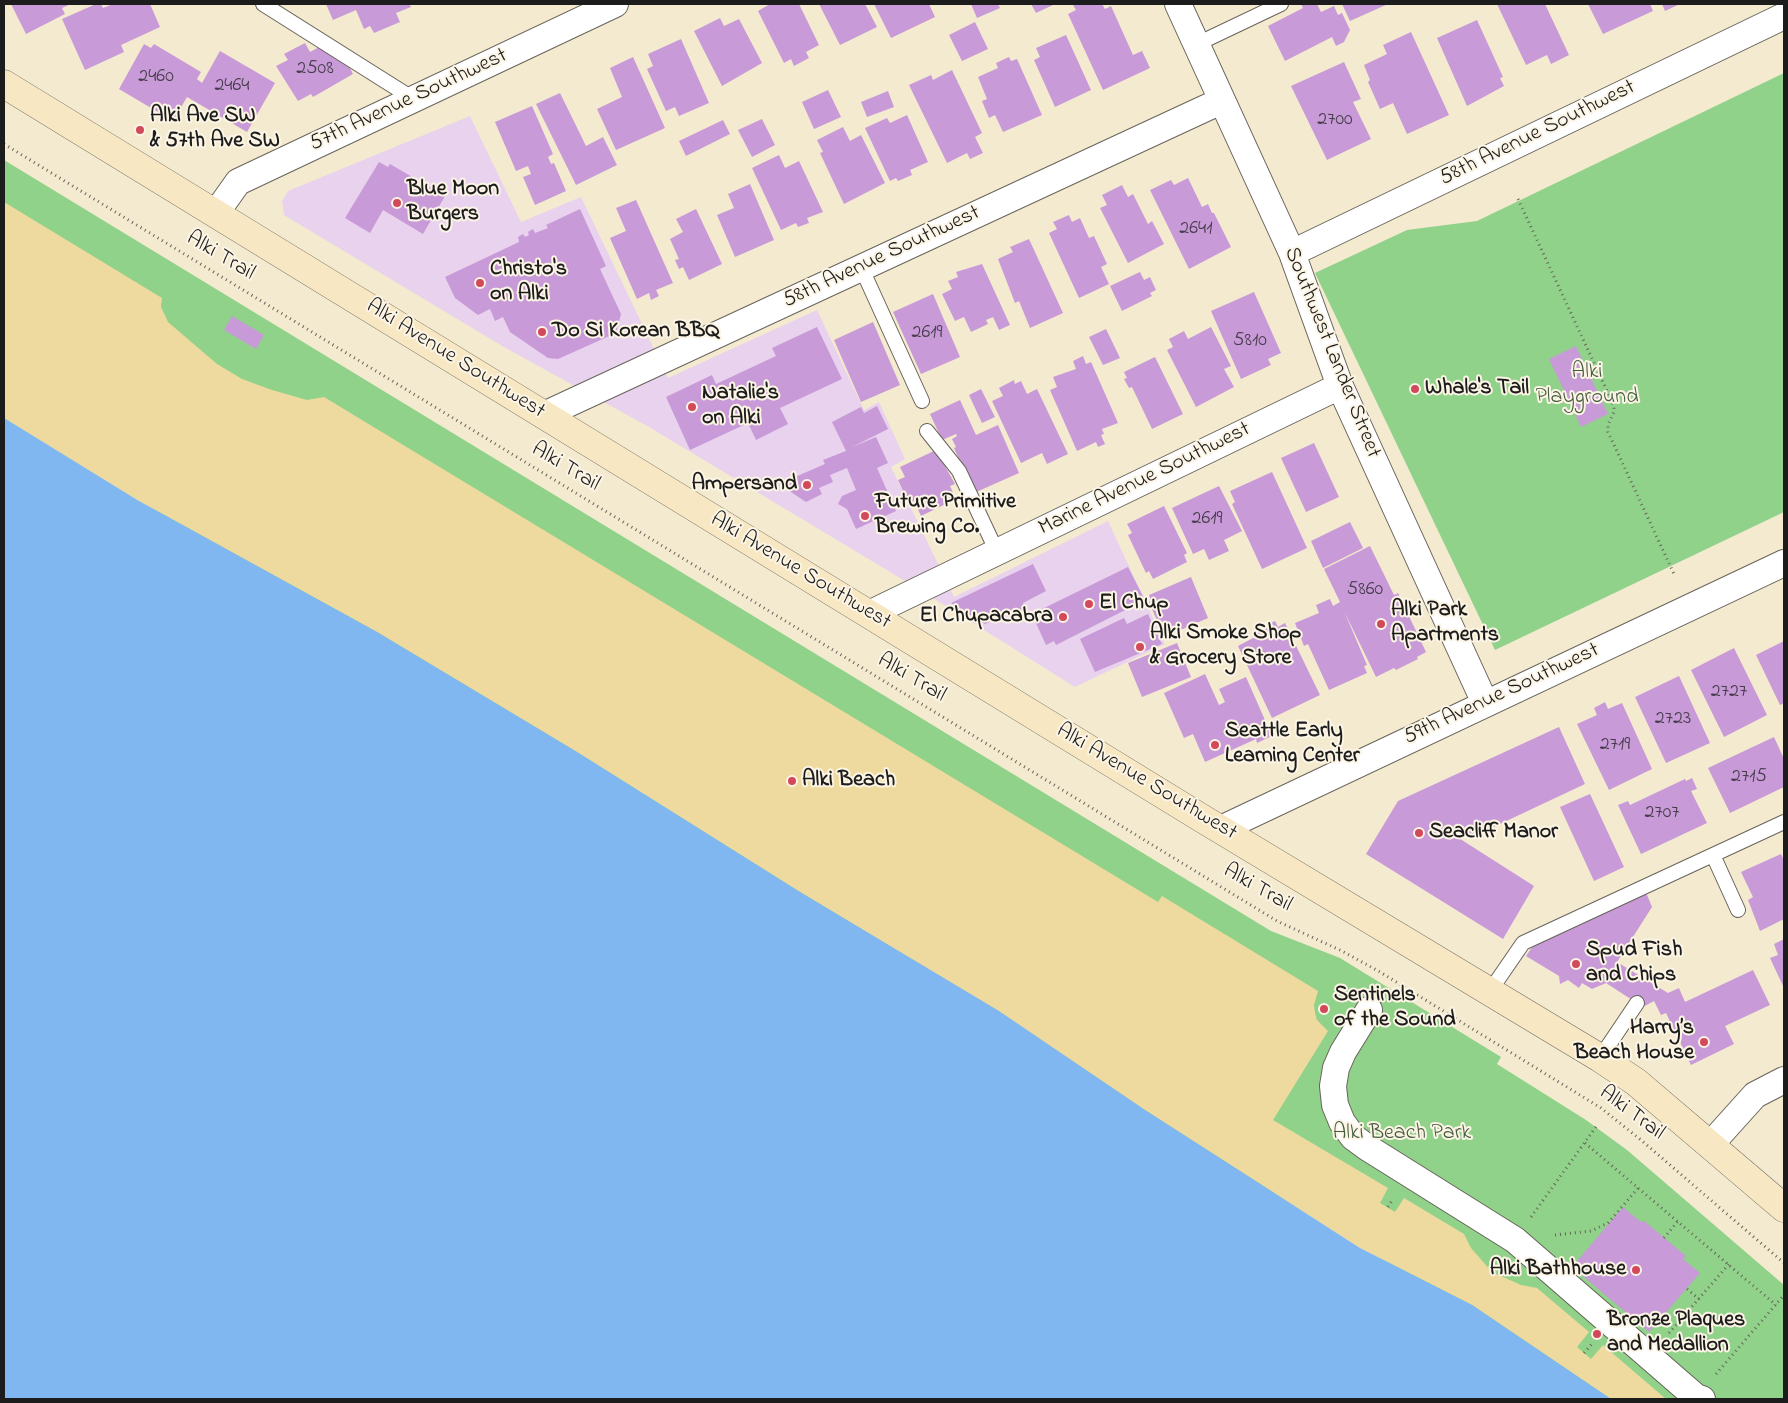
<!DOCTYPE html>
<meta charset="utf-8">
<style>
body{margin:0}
#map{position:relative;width:1788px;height:1403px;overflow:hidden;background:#f4ead0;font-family:"Indie Flower",sans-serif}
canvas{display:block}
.frame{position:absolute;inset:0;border:5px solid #1c1c1c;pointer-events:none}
</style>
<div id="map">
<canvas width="1788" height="1403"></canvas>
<div class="frame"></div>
</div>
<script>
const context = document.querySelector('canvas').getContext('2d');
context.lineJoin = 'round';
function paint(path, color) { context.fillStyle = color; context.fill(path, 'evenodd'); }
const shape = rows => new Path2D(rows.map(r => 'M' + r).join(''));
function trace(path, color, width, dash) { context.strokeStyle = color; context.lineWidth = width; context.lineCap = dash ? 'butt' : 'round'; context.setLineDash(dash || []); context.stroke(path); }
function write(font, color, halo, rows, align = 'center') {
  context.font = font + ' "Indie Flower",sans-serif'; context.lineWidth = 4; context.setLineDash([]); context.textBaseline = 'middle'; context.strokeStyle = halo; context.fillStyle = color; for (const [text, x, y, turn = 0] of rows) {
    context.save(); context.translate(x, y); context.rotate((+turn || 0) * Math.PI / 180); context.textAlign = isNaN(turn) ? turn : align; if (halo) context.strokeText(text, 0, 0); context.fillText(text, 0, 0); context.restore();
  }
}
const built = shape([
 [470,116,521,222,581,197,668,378,817,310,864,410,879,402,905,459,891,467,954,597,1108,521,1165,644,1075,687,925,593,649,427,504,347,284,215,282,201,288,191]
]);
const green = shape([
 [1784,73,1784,512,1495,650,1315,273,1407,230,1477,221],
 [4,160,1271,931,1340,958,1501,1057,1497,1064,1586,1120,1627,1150,1784,1285,1784,1399,1611,1399,4,418]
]);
const sand = shape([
 [4,202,162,298,161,307,168,322,217,364,242,379,272,390,307,400,324,397,1158,902,1162,896,1318,991,1314,1005,1315,1013,1317,1020,1328,1031,1273,1120,1388,1188,1380,1203,1395,1212,1404,1198,1464,1234,1471,1248,1492,1272,1521,1285,1537,1288,1589,1332,1577,1347,1591,1359,1603,1345,1666,1399,1611,1399,1472,1305,1360,1248,1145,1110,998,1011,800,892,577,752,377,632,139,501,4,418]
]);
const water = shape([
 [4,418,139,501,377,632,577,752,800,892,999,1011,1145,1110,1360,1248,1472,1305,1611,1399,4,1399]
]);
const building = shape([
 [11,4,71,4,62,8,65,14,26,34],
 [96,4,101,4,103,8,113,4,150,4,160,27,121,45,124,52,85,70,62,19],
 [326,4,409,4,411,7,396,13,400,22,374,33,370,26,364,29,356,10,333,20],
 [770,4,799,4,819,45,806,52,809,58,794,66,791,59,784,63,758,11],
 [819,4,865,4,877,27,840,45],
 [874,4,929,4,935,17,891,38],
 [971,4,998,4,1000,8,977,18],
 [1031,4,1055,4,1036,13],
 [1075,4,1102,4,1105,9,1111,6,1133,55,1142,51,1150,68,1103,90,1068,14,1076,10,1073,5],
 [1301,4,1317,4,1321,12,1334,6,1338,15,1342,13,1350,30,1344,42,1336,46,1332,37,1285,61,1268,26,1303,8],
 [1342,4,1388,4,1350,21],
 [1497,4,1545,4,1569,55,1551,64,1547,55,1526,65],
 [1588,4,1650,4,1653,11,1603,34],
 [1662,4,1680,4,1665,11],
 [720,18,724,26,739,19,762,63,722,86,694,31],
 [1477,20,1503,77,1500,78,1504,86,1467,106,1437,38],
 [975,22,988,49,962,61,949,35],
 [1411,32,1449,115,1407,134,1393,103,1380,109,1368,82,1370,80,1364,65,1387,54,1383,45],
 [1066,35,1091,90,1055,107,1034,60,1040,57,1036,48],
 [681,39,709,103,679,116,675,107,666,111,647,69,653,66,648,54],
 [305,43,310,52,321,46,348,64,353,74,313,97,311,94,298,101,276,66,288,60,284,54],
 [144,44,151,48,154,44,201,72,197,79,202,83,220,51,275,83,247,132,187,97,173,121,119,89],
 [633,57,665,128,616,150,597,109,622,97,610,68],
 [1009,57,1011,61,1017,59,1042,115,1003,132,995,115,989,118,982,101,987,99,978,77,998,68,996,63],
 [1344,62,1361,99,1353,102,1371,139,1327,160,1291,86],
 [952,70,982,133,975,137,983,153,970,159,967,153,947,163,909,85,931,75,933,80],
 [828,90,841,117,814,129,802,102],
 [888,91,894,107,867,117,861,102],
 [560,93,586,146,603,137,617,165,576,185,536,104],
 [532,106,553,154,548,157,551,164,554,163,566,191,535,205,523,177,531,174,528,166,516,171,495,122],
 [907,115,928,162,910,170,912,175,898,181,896,178,890,181,865,128,887,118,890,123],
 [762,119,775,145,752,157,738,130],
 [723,120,730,134,686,156,679,141],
 [843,127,850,141,861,135,885,183,844,204,820,153,823,152,817,140],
 [779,155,785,168,799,161,823,212,807,218,809,223,798,227,796,223,781,230,752,168],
 [379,162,388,167,390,164,445,196,423,234,383,210,370,233,345,218],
 [1188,178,1202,207,1208,204,1212,213,1214,213,1231,247,1189,269,1150,190,1171,180,1174,185],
 [750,184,774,240,735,257,717,215,734,208,728,194],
 [1122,185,1128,197,1133,194,1148,224,1152,221,1164,244,1128,263,1100,208,1107,205,1102,195],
 [636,200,673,283,656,290,659,296,651,300,649,293,637,299,610,238,626,231,616,208],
 [580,209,606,266,600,269,621,314,616,333,558,359,548,358,510,332,503,317,495,321,490,309,478,315,455,298,445,277,519,242,518,237,523,234,525,237,529,235,528,232,533,229,535,233,548,228,546,225],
 [696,209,722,264,689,280,683,267,679,269,675,260,679,259,670,239,683,232,676,219],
 [1069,215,1072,222,1080,218,1089,238,1094,236,1107,264,1101,267,1109,284,1079,298,1049,233,1057,229,1053,222],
 [1029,239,1063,313,1030,328,1019,301,1015,303,998,259,1013,252,1010,247],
 [982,264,1010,325,999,330,993,317,986,320,988,324,971,332,964,317,955,321,942,294,952,289,948,281,958,277,956,272],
 [1140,272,1144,280,1150,277,1156,290,1150,293,1152,296,1122,311,1110,286],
 [1254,292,1281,353,1268,359,1271,365,1241,379,1211,311],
 [933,294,960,357,921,374,893,312],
 [232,316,264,335,256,349,224,330],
 [873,322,900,385,861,402,834,340],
 [817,327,842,379,780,408,788,424,756,440,748,423,690,450,666,397,712,375,716,384,776,356,772,348],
 [1211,327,1231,366,1224,369,1234,387,1196,407,1167,350,1173,347,1169,339,1184,331,1188,339],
 [1106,329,1120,358,1103,365,1089,337],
 [1576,346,1608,414,1581,427,1549,359],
 [1083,356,1086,364,1091,362,1118,423,1102,429,1104,434,1101,435,1105,444,1098,447,1096,442,1077,451,1050,390,1057,387,1053,377,1076,369,1073,361],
 [1155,357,1183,414,1152,429,1132,387,1129,388,1124,379,1127,378,1124,372],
 [1014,380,1015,384,1021,381,1027,394,1037,389,1068,454,1047,464,1042,453,1021,463,992,401,1003,396,999,388],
 [981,389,995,417,982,423,969,395],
 [960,400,976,435,998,425,1019,473,974,493,954,448,956,447,952,439,957,436,956,434,942,440,930,414],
 [877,406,888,429,852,447,876,437,888,463,877,468,896,511,856,529,847,509,838,504,842,496,856,490,847,468,830,475,833,482,819,488,822,494,806,502,779,484,825,464,823,460,846,451,832,422,861,407,864,413],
 [1314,443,1339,497,1306,512,1281,458],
 [936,450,955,484,950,486,956,499,921,516,914,501,909,504,898,480,905,477,900,467],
 [1272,472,1307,548,1262,569,1232,504,1235,502,1230,491],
 [1219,486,1242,531,1224,540,1229,551,1209,560,1204,549,1193,554,1172,508],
 [1164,506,1187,553,1184,555,1187,562,1153,579,1149,571,1146,573,1128,535,1132,533,1127,524],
 [1350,522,1363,548,1323,568,1311,541],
 [1370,546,1394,595,1398,593,1426,652,1417,657,1418,659,1396,670,1394,668,1376,677,1344,611,1367,665,1364,666,1367,673,1329,690,1308,644,1304,646,1295,623,1319,613,1316,605,1330,599,1333,606,1340,602,1324,569],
 [1033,564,1046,591,1023,603,1027,612,1012,619,1009,612,985,624,951,603],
 [1128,567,1145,600,1056,645,1054,641,1046,645,1035,621,1043,617,1040,610],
 [1191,577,1208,618,1164,637,1149,602,1151,601,1149,595],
 [1148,614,1162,644,1095,672,1080,639,1124,618,1127,624],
 [1275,621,1278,627,1285,623,1320,695,1272,718,1238,646,1257,636,1255,631],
 [1784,641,1784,703,1780,705,1756,655],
 [1177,643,1191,677,1142,697,1128,663],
 [1734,648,1767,715,1724,737,1691,670],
 [1205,674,1219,705,1225,702,1219,689,1246,677,1272,736,1257,743,1256,739,1205,762,1193,734,1184,738,1164,693],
 [1679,676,1710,743,1666,763,1635,697],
 [1605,702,1608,709,1622,703,1652,769,1609,790,1577,724,1597,715,1594,708],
 [1559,727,1585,784,1468,839,1464,830,1454,835,1534,886,1503,939,1366,854,1398,801],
 [1774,737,1784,759,1784,787,1730,813,1708,768],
 [1692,778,1697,789,1691,791,1707,823,1641,854,1618,805,1628,801,1630,805,1685,779,1686,781],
 [1590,794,1624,867,1594,881,1560,807],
 [1781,854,1784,860,1784,919,1760,931,1748,900,1753,897,1741,872],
 [1645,890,1652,907,1617,962,1668,993,1679,988,1685,1002,1753,970,1770,1005,1725,1026,1734,1044,1691,1065,1666,1013,1661,1015,1654,1001,1643,1007,1606,983,1592,989,1582,983,1579,988,1568,980,1560,984,1559,976,1526,956,1535,943],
 [1784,939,1784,988,1770,958,1778,955,1774,944],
 [1623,1207,1642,1223,1643,1220,1686,1256,1683,1259,1700,1273,1649,1332,1572,1267]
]);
const path = shape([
 [4,144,1277,921,1342,951,1380,972,1601,1108,1641,1140,1784,1263],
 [1518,199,1614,406,1614,412,1608,425,1608,432,1674,574],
 [1585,1143,1776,1305],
 [1388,1207,1393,1199],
 [1531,1217,1598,1124],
 [1555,1235,1591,1231,1608,1223,1639,1187],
 [1664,1238,1678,1221],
 [1687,1289,1699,1299],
 [1669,1333,1729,1264],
 [1584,1353,1592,1344],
 [1716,1374,1784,1295]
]);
const lane = shape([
 [263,4,412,98],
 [1197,44,1281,4],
 [861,267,922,401],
 [927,431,959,471,997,552],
 [1713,855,1738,910],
 [1490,991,1523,943,1784,822],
 [1600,1058,1637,1003]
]);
const street = shape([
 [1178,4,1292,253,1340,386,1485,703],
 [216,213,238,182,615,4],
 [1292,253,1784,16],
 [544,415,1221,101],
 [869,614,1340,386],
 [1221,829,1784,563],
 [1369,1010,1343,1052,1336,1068,1333,1086,1335,1105,1342,1122,1353,1137,1368,1148,1515,1240,1696,1397,1702,1399],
 [1710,1145,1755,1095,1784,1080]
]);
const secondary = shape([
 [4,84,1203,819,1600,1058,1636,1082,1784,1208]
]);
const markers = [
 [140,130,5,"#d1495b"],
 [397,203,5,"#d1495b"],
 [480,283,5,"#d1495b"],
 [542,332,5,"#d1495b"],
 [1415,389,5,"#d1495b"],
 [692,407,5,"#d1495b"],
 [807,485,5,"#d1495b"],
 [865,516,5,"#d1495b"],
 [1089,604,5,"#d1495b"],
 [1063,617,5,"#d1495b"],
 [1381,624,5,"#d1495b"],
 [1140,647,5,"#d1495b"],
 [1215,745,5,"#d1495b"],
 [792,781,5,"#d1495b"],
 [1419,833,5,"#d1495b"],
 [1576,964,5,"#d1495b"],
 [1324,1009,5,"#d1495b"],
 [1704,1042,5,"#d1495b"],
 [1636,1270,5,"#d1495b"],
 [1597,1334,5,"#d1495b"]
];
const numberNames = [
 ["2508",315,70],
 ["2460",156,78],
 ["2464",232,87],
 ["2700",1335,121],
 ["2641",1196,230],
 ["2619",927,334],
 ["5810",1250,342],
 ["2619",1207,520],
 ["5860",1365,591],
 ["2727",1729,693],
 ["2723",1673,720],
 ["2719",1615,746],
 ["2715",1749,778],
 ["2707",1662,814]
];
const streetNames = [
 ["57th Avenue Southwest",409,101,-25],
 ["58th Avenue Southwest",1538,134,-26],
 ["Alki Trail",220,257,31],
 ["58th Avenue Southwest",882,258,-25],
 ["Southwest Lander Street",1331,353,68],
 ["Alki Avenue Southwest",455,360,32],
 ["Alki Trail",565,468,31],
 ["Marine Avenue Southwest",1145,480,-26],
 ["Alki Avenue Southwest",800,572,31],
 ["Alki Trail",911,679,31],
 ["59th Avenue Southwest",1502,695,-25],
 ["Alki Avenue Southwest",1146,783,31],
 ["Alki Trail",1257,889,30],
 ["Alki Trail",1631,1114,37]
];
const poiNames = [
 ["Alki Ave SW",150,117],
 ["& 57th Ave SW",150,142],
 ["Blue Moon",407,190],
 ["Burgers",407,215],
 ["Christo's",490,270],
 ["on Alki",490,295],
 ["Do Si Korean BBQ",552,332],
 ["Whale's Tail",1425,389],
 ["Natalie's",702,394],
 ["on Alki",702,419],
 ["Ampersand",797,485,"right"],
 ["Future Primitive",875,503],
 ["Brewing Co.",875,528],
 ["El Chup",1099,604],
 ["Alki Park",1391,611],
 ["Apartments",1391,636],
 ["El Chupacabra",1053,617,"right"],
 ["Alki Smoke Shop",1150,634],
 ["& Grocery Store",1150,659],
 ["Seattle Early",1225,732],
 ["Learning Center",1225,757],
 ["Alki Beach",802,781],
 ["Seacliff Manor",1429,833],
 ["Spud Fish",1586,951],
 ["and Chips",1586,976],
 ["Sentinels",1334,996],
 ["of the Sound",1334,1021],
 ["Harry’s",1694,1029,"right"],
 ["Beach House",1694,1054,"right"],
 ["Alki Bathhouse",1626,1270,"right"],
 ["Bronze Plaques",1607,1321],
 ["and Medallion",1607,1346]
];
const parkNames = [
 ["Alki",1587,373],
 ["Playground",1587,398],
 ["Alki Beach Park",1402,1134]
];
paint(built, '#e8d2ee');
paint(green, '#90d28a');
paint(sand, '#eeda9e');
paint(water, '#80b7f0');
paint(building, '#c89ad8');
trace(lane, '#68645b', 16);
trace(street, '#68645b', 28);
trace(secondary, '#68645b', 29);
trace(path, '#68645b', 3, [1, 4]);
trace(lane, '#fff', 14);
trace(street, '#fff', 26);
trace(secondary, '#f8e7c3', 28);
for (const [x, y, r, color] of markers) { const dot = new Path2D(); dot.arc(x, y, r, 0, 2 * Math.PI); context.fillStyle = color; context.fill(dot); trace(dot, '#fcf5e5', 2); }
write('20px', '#473c4b', null, numberNames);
write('22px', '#1c1c1c', '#fcf5e5', streetNames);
write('bold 22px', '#1c1c1c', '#fcf5e5', poiNames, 'left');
write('22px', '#455c42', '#fcf5e5', parkNames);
</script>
